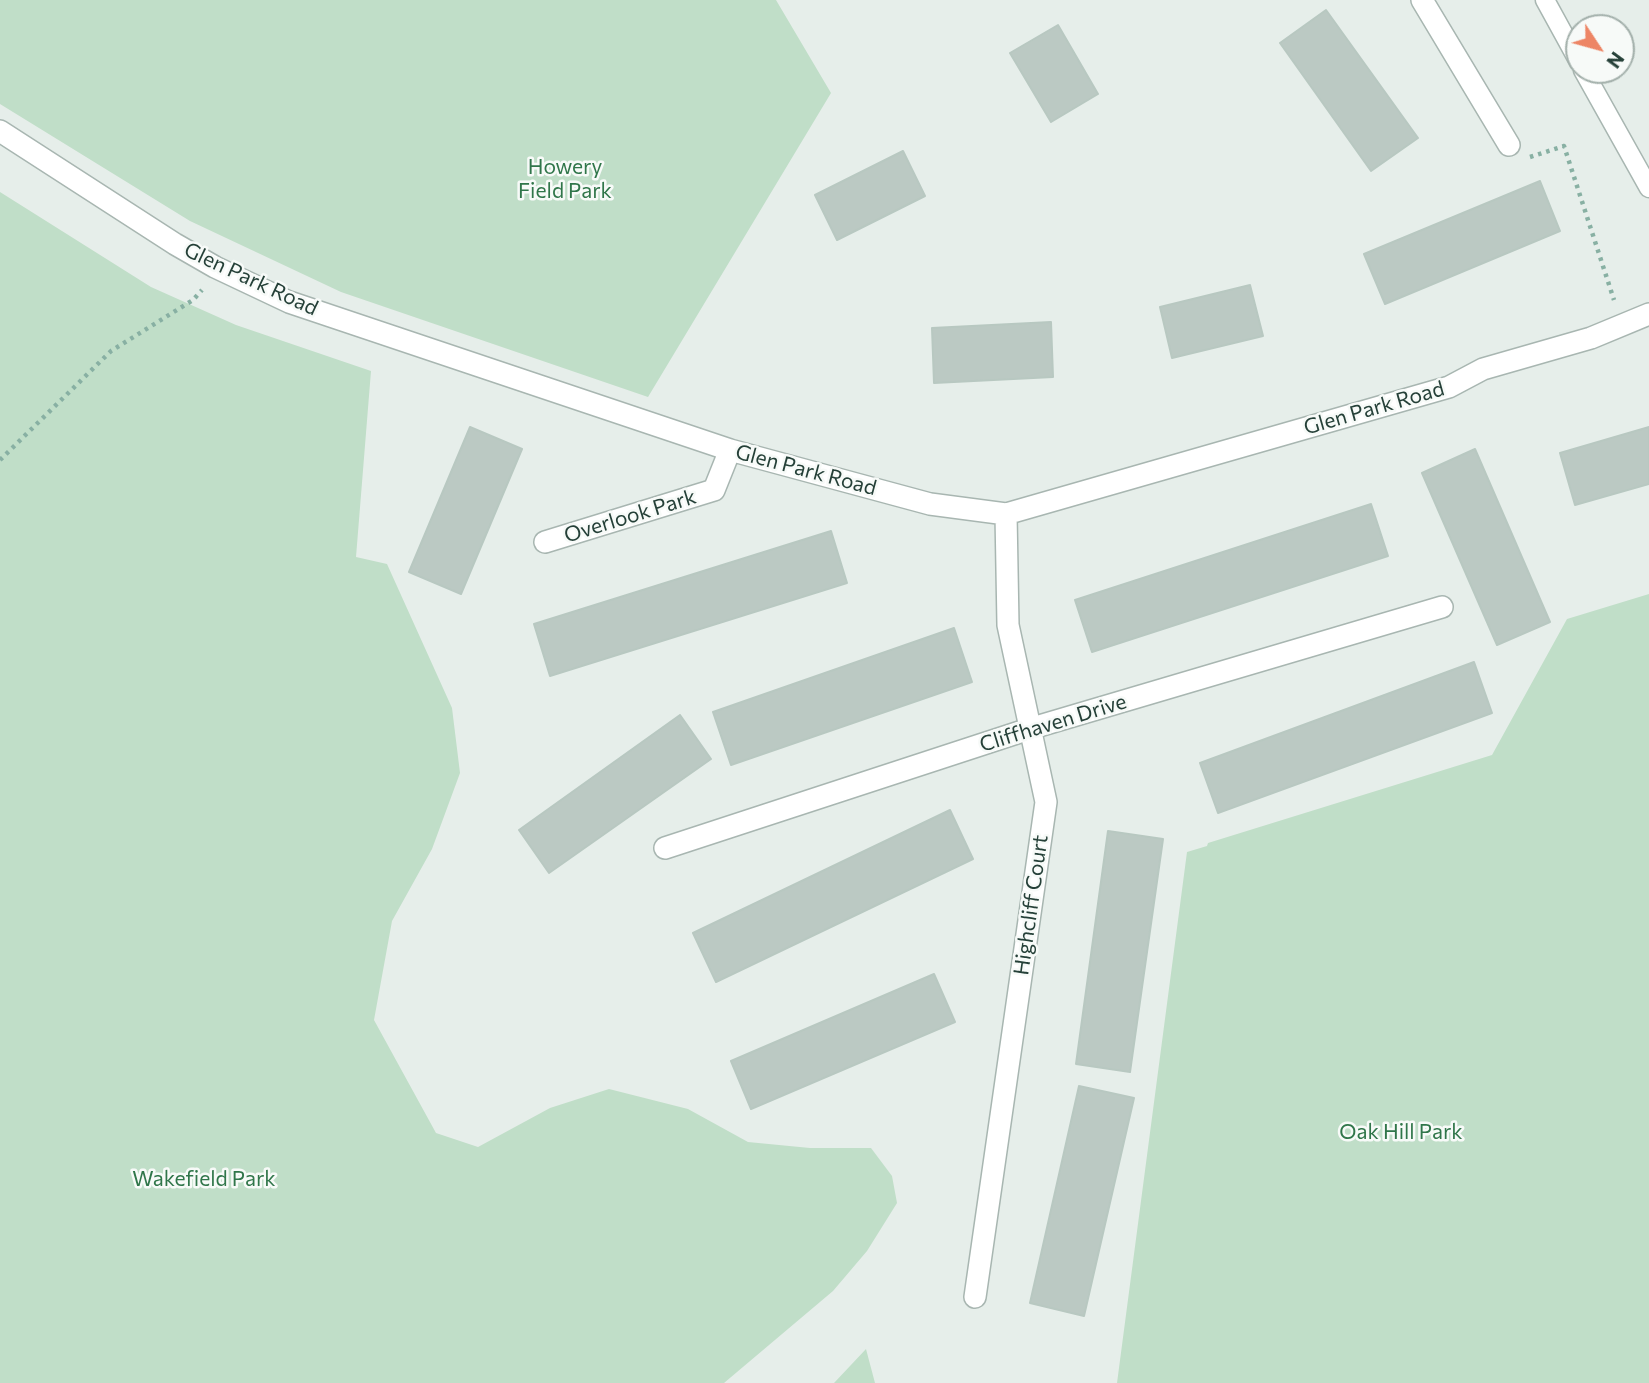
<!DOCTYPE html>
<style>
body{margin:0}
#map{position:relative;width:1649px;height:1383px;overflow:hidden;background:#e6eeea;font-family:Commissioner,sans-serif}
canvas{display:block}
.north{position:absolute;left:1565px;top:14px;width:70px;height:70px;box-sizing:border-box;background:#f7faf8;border:2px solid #a3b0ab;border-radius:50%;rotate:126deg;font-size:19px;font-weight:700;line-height:28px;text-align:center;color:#254038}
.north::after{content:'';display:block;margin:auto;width:24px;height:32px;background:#ed8565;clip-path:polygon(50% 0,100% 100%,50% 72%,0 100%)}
</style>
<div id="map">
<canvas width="1649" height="1383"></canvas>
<div class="north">N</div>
</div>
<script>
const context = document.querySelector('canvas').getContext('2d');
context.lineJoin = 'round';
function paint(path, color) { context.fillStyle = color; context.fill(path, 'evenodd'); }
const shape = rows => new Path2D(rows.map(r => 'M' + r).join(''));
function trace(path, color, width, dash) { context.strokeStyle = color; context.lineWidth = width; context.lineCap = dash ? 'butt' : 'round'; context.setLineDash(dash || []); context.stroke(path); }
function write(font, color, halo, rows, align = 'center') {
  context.font = font + ' Commissioner,sans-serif'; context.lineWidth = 5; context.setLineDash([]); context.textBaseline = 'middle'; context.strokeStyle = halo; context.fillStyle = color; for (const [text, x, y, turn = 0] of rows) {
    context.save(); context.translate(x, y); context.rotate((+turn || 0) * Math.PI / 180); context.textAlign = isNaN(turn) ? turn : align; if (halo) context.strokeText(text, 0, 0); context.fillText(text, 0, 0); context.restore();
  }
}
const green = shape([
 [0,0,776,0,831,93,648,397,341,292,190,221,0,104],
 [0,192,151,287,236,325,371,371,356,557,387,564,452,708,460,773,432,849,392,921,374,1020,436,1133,478,1147,550,1108,609,1089,688,1109,748,1142,810,1148,871,1148,892,1176,897,1203,867,1251,833,1291,724,1383,0,1383],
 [1649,594,1649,1383,1117,1383,1187,852,1207,846,1208,843,1492,755,1567,619],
 [866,1349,875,1383,834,1383]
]);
const building = shape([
 [1326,10,1418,138,1371,171,1280,43,1326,10],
 [1058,25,1098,94,1051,122,1010,53,1058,25],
 [903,151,925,196,837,240,815,195,903,151],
 [1540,181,1560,231,1385,304,1364,254,1540,181],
 [1250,285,1263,336,1172,358,1160,307,1250,285],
 [1051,322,1053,377,934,383,932,328,1051,322],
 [470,427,522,449,461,594,409,572,470,427],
 [1649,427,1649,484,1575,505,1560,453,1649,427],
 [1475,449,1550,622,1497,645,1422,473,1475,449],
 [1371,504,1388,556,1092,652,1075,600,1371,504],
 [831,531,847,583,550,676,534,624,831,531],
 [954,628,972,682,731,765,713,712,954,628],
 [1474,662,1492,713,1218,813,1200,763,1474,662],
 [680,715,711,759,549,873,519,830,680,715],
 [950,810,973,859,716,982,693,933,950,810],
 [1108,831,1163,839,1130,1072,1076,1064,1108,831],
 [934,974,955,1022,751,1109,731,1061,934,974],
 [1079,1086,1134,1098,1084,1316,1030,1303,1079,1086]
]);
const path = shape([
 [1530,157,1564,146,1614,300],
 [0,460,111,351,193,300,202,290]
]);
const lane = shape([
 [1545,0,1579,62],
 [1583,70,1649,188]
]);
const street = shape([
 [1422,0,1509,145],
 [0,131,175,244,215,267,289,302,730,450,930,504,1006,514,1449,387,1483,369,1591,338,1649,314],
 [545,542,714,490,730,450],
 [665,848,1029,729,1442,607],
 [975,1297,1046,802,1008,625,1006,514]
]);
const parkNames = [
 ["Howery",565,167],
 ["Field Park",565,191],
 ["Oak Hill Park",1401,1132],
 ["Wakefield Park",204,1179]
];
const streetNames = [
 ["Glen Park Road",251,279,25],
 ["Glen Park Road",1374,408,-16],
 ["Glen Park Road",806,470,15],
 ["Overlook Park",630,516,-17],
 ["Cliffhaven Drive",1053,723,-17],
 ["Highcliff Court",1031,905,-82]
];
paint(green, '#c0dec8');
paint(building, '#bbc9c3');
trace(building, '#b8c8c1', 2);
trace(lane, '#a8b6b1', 21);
trace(street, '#a8b6b1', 24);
trace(path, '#88b0a3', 4.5, [3.5, 5]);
trace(lane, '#fff', 18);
trace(street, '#fff', 21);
write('21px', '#30764a', '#f7faf8', parkNames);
write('21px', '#254038', '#f7faf8', streetNames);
</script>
